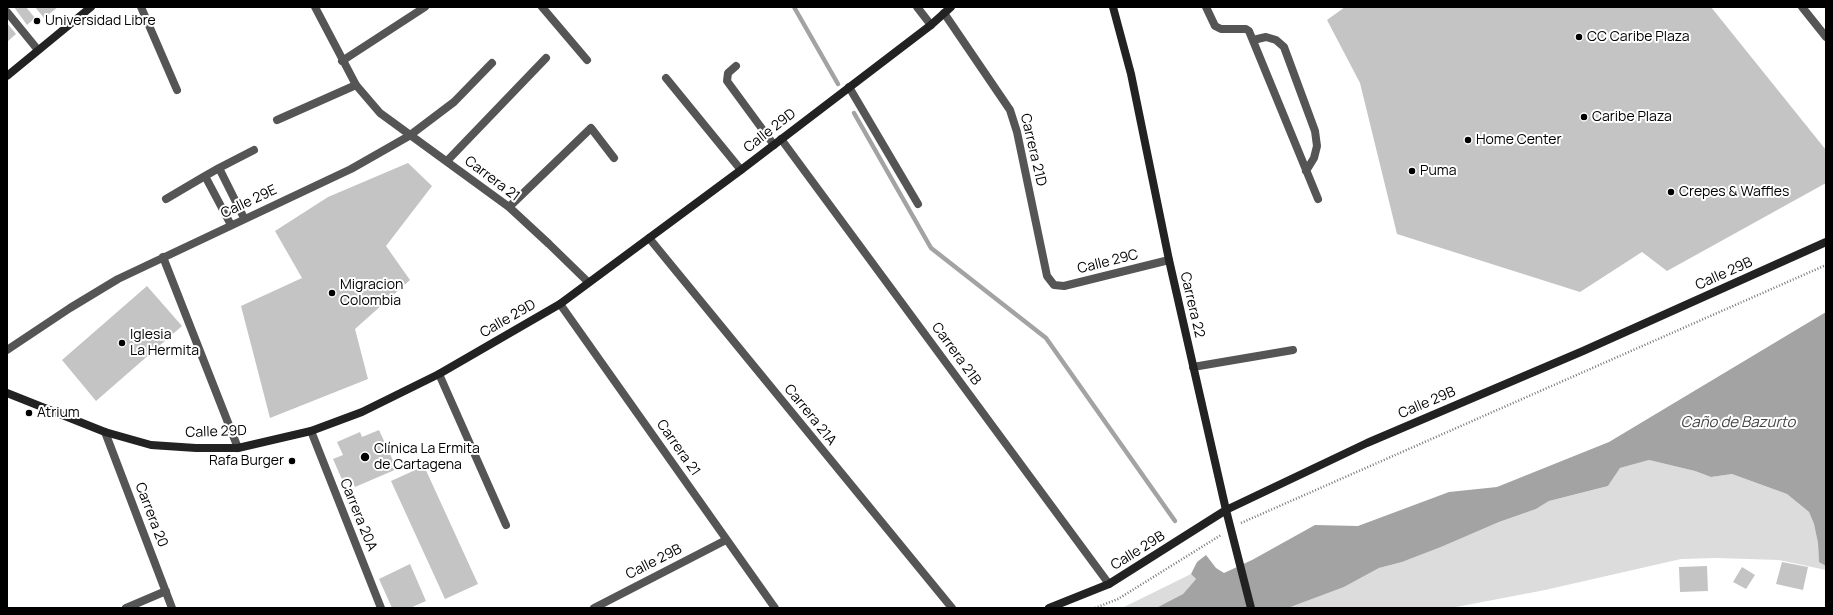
<!DOCTYPE html>
<meta charset="utf-8">
<style>
body{margin:0}
#map{position:relative;width:1833px;height:615px;overflow:hidden;background:#fff;font-family:Manrope,sans-serif}
canvas{display:block}
.frame{position:absolute;inset:0;border:8px solid #000;pointer-events:none}
</style>
<div id="map">
<canvas width="1833" height="615"></canvas>
<div class="frame"></div>
</div>
<script>
const context = document.querySelector('canvas').getContext('2d');
context.lineJoin = 'round';
function paint(path, color) { context.fillStyle = color; context.fill(path, 'evenodd'); }
const shape = rows => new Path2D(rows.map(r => 'M' + r).join(''));
function trace(path, color, width, dash) { context.strokeStyle = color; context.lineWidth = width; context.lineCap = dash ? 'butt' : 'round'; context.setLineDash(dash || []); context.stroke(path); }
function write(font, color, halo, rows, align = 'center') {
  context.font = font + ' Manrope,sans-serif'; context.lineWidth = 4; context.setLineDash([]); context.textBaseline = 'middle'; context.strokeStyle = halo; context.fillStyle = color; for (const [text, x, y, turn = 0] of rows) {
    context.save(); context.translate(x, y); context.rotate((+turn || 0) * Math.PI / 180); context.textAlign = isNaN(turn) ? turn : align; if (halo) context.strokeText(text, 0, 0); context.fillText(text, 0, 0); context.restore();
  }
}
const green = shape([
 [1649,460,1695,471,1711,477,1732,474,1787,494,1809,512,1814,524,1818,543,1819,561,1826,566,1826,570,1779,560,1716,558,1681,559,1545,590,1451,608,1288,608,1344,587,1379,568,1402,562,1441,547,1499,522,1536,509,1549,501,1608,486,1620,468],
 [1191,574,1196,579,1183,594,1156,608,1122,608]
]);
const water = shape([
 [1826,312,1826,566,1819,562,1818,543,1814,524,1809,512,1787,494,1732,474,1711,477,1695,471,1649,460,1620,468,1608,486,1549,501,1536,509,1499,522,1441,547,1402,562,1379,568,1344,587,1288,608,1156,608,1183,594,1196,579,1191,574,1197,562,1206,555,1216,568,1224,573,1252,560,1315,525,1358,526,1449,492,1497,487,1609,442]
]);
const stream = shape([
 [794,7,838,84],
 [854,113,931,248,1046,338,1175,521]
]);
const building = shape([
 [14,7,26,7,35,18,27,25],
 [35,7,58,7,44,18],
 [1345,7,1711,7,1826,150,1826,183,1667,271,1642,252,1580,292,1397,234,1360,83,1327,20],
 [7,23,16,34,7,42],
 [408,163,432,186,386,246,410,280,355,329,368,379,270,418,241,306,302,278,275,231,328,197],
 [147,286,182,326,96,401,62,360],
 [379,430,397,469,355,487,352,480,344,484,333,459,343,455,337,442,360,432,362,437],
 [424,466,478,584,445,599,391,481],
 [1782,562,1808,567,1803,590,1776,584],
 [410,564,426,601,410,608,392,608,379,579],
 [1707,566,1708,591,1680,592,1679,567],
 [1742,567,1755,575,1746,589,1733,582]
]);
const path = shape([
 [1241,523,1826,265],
 [1095,608,1118,599,1221,535]
]);
const lane = shape([
 [141,7,177,90],
 [542,7,587,60],
 [1206,7,1215,26,1221,29,1246,29,1249,31,1318,199],
 [7,12,38,50],
 [1253,40,1266,37,1276,40,1284,47,1315,131,1317,146,1314,158,1306,171],
 [736,66,728,73,727,81,774,145],
 [666,78,741,170],
 [277,120,356,85],
 [205,176,219,168],
 [166,199,205,176,231,225],
 [244,218,219,168,254,150],
 [1193,367,1293,350],
 [439,374,506,525]
]);
const street = shape([
 [315,7,356,85,380,113,509,207,549,244,588,282],
 [917,7,931,25],
 [1802,7,1826,37],
 [944,13,1010,110,1017,132,1047,276,1054,285,1064,286,1169,260],
 [342,61,425,7],
 [849,87,918,204],
 [781,139,1109,584],
 [447,161,546,58],
 [509,207,591,128,614,158],
 [649,238,952,608],
 [163,257,238,448],
 [560,304,775,608],
 [7,350,70,308,118,279,351,169,409,136,454,102,492,63],
 [311,431,381,608],
 [105,432,172,608],
 [126,608,166,591],
 [594,608,726,540]
]);
const secondary = shape([
 [1113,7,1131,74,1169,260,1226,510,1251,608],
 [7,76,91,7],
 [7,393,105,432,151,445,196,448,238,448,311,431,362,412,439,374,560,304,741,170,931,25,951,7],
 [1049,608,1109,584,1226,510,1367,443,1583,351,1826,242]
]);
const markers = [
 [37,21,4,"#000"],
 [1579,37,4,"#000"],
 [1584,117,4,"#000"],
 [1468,140,4,"#000"],
 [1412,171,4,"#000"],
 [1671,192,4,"#000"],
 [332,293,4,"#000"],
 [122,343,4,"#000"],
 [29,413,4,"#000"],
 [365,457,5,"#000"],
 [292,461,4,"#000"]
];
const poiNames = [
 ["Universidad Libre",45,21],
 ["CC Caribe Plaza",1587,37],
 ["Caribe Plaza",1592,117],
 ["Home Center",1476,140],
 ["Puma",1420,171],
 ["Crepes & Waffles",1679,192],
 ["Migracion",340,285],
 ["Colombia",340,301],
 ["Iglesia",130,335],
 ["La Hermita",130,351],
 ["Atrium",37,413],
 ["Clínica La Ermita",374,449],
 ["de Cartagena",374,465],
 ["Rafa Burger",284,461,"right"]
];
const streetNames = [
 ["Calle 29D",770,131,-38],
 ["Carrera 21D",1033,150,77],
 ["Carrera 21",492,179,37],
 ["Calle 29E",249,202,-25],
 ["Calle 29C",1108,262,-14],
 ["Calle 29B",1724,274,-24],
 ["Carrera 22",1192,305,77],
 ["Calle 29D",508,319,-30],
 ["Carrera 21B",956,354,54],
 ["Calle 29B",1427,403,-23],
 ["Carrera 21A",810,415,51],
 ["Calle 29D",216,432,-2],
 ["Carrera 21",678,448,55],
 ["Carrera 20",151,515,69],
 ["Carrera 20A",358,515,68],
 ["Calle 29B",1138,551,-32],
 ["Calle 29B",654,562,-27]
];
const waterNames = [
 ["Caño de Bazurto",1738,423]
];
paint(green, '#dcdcdc');
paint(water, '#a3a3a3');
trace(stream, '#a3a3a3', 4.5);
paint(building, '#c4c4c4');
trace(path, '#777', 2.5, [1, 2]);
trace(lane, '#555', 8);
trace(street, '#555', 8);
trace(secondary, '#222', 8);
for (const [x, y, r, color] of markers) { const dot = new Path2D(); dot.arc(x, y, r, 0, 2 * Math.PI); context.fillStyle = color; context.fill(dot); trace(dot, '#fff', 1.5); }
write('14px', '#000', '#fff', poiNames, 'left');
write('14px', '#000', '#fff', streetNames);
write('italic 15px', '#444', '#fff', waterNames);
</script>
